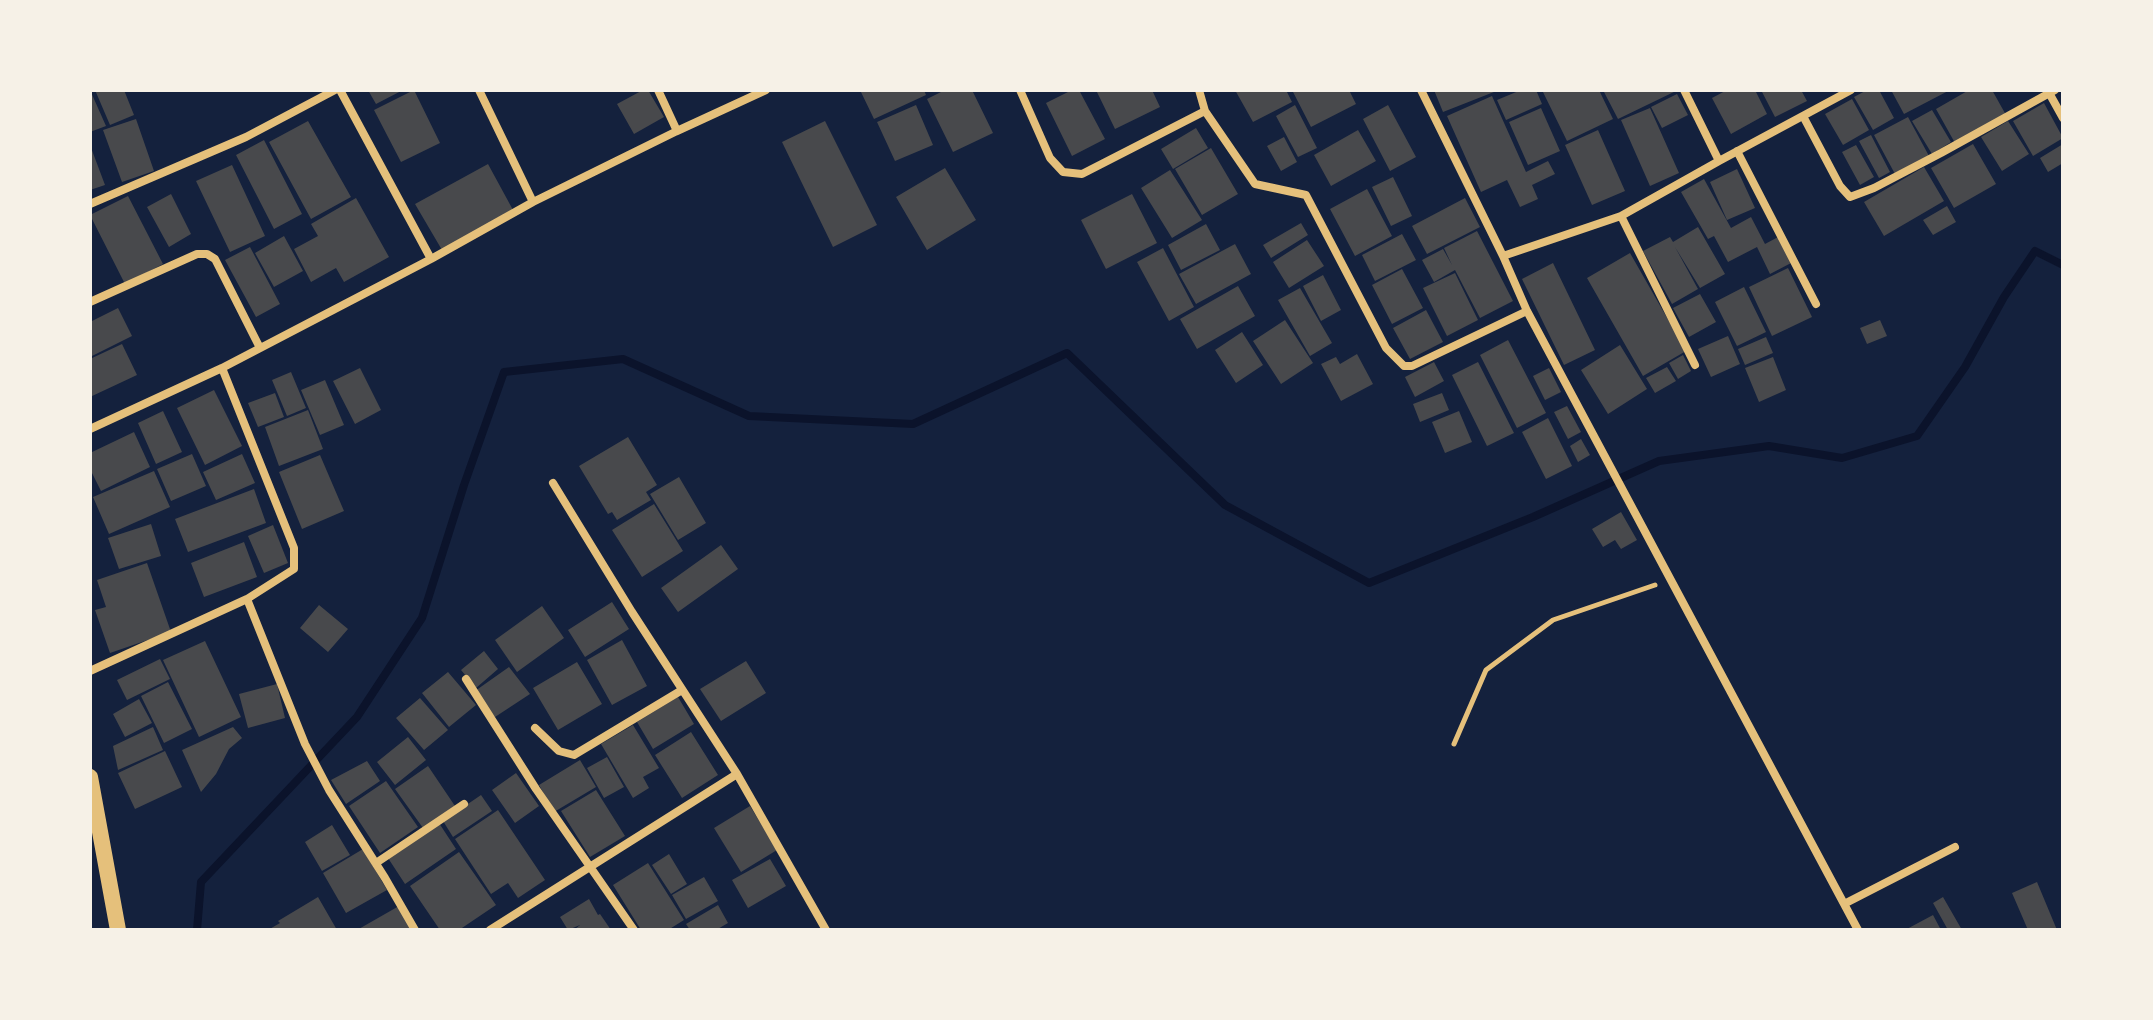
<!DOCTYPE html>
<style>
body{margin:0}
#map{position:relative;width:2153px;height:1020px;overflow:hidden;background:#14213d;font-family:"IBM Plex Sans",sans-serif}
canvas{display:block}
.frame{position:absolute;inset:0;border:92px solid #f6f1e7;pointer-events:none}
</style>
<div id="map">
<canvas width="2153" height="1020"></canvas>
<div class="frame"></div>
</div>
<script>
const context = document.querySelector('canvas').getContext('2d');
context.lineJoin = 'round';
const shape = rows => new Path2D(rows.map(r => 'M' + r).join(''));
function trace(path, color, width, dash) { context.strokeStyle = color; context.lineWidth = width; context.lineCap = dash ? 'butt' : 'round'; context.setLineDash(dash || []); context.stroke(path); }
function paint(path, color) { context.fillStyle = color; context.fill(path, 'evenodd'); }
const stream = shape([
 [197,930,201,882,357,717,422,618,464,485,504,372,623,359,749,416,913,424,1067,353,1225,505,1369,583,1533,517,1659,461,1769,446,1842,458,1917,436,1965,367,2004,297,2035,251,2063,265]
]);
const building = shape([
 [90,90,106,126,90,132],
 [95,90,124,90,134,115,110,125],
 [368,90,403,90,376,104],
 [414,90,440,143,401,162,374,110],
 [643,90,648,90,664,117,634,134,617,104],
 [860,90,924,90,926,95,874,119],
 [945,90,972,90,993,133,953,152,927,99],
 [1072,90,1079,90,1105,139,1072,156,1046,103],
 [1096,90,1152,90,1160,107,1115,129],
 [1235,90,1286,90,1292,102,1253,122],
 [1292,90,1349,90,1356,104,1311,127],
 [1434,90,1499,90,1443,112],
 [1521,90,1536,90,1542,104,1506,120,1497,100],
 [1542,90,1599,90,1613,119,1567,141],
 [1608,90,1678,90,1618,119,1604,92],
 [1727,90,1755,90,1767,114,1731,134,1712,98],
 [1761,90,1801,90,1807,101,1775,117],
 [1867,90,1879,90,1894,118,1873,130,1854,97],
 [1891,90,1950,90,1904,114],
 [1969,90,1992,90,2006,115,1955,143,1936,109],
 [1677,94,1688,115,1662,128,1651,107],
 [1492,96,1526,172,1548,161,1555,174,1532,185,1538,199,1520,207,1507,180,1481,192,1447,116],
 [1852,99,1869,130,1843,145,1825,114],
 [2044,103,2063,138,2033,156,2013,121],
 [916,105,933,145,895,161,877,122],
 [1295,105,1317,148,1298,157,1276,116],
 [1388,105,1416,157,1390,171,1363,119],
 [1541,108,1560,151,1528,165,1509,122],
 [1650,108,1679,173,1650,186,1621,120],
 [1932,110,1951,142,1932,154,1912,121],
 [1908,117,1929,156,1895,174,1874,135],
 [136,119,154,171,122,182,103,130],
 [308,121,351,197,311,219,269,142],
 [825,121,877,225,833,247,782,142],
 [2008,121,2029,154,2002,171,1981,137],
 [1196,128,1208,148,1173,169,1161,149],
 [1358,130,1376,161,1331,186,1314,155],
 [1598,130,1625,191,1592,205,1565,145],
 [1871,135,1890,172,1879,178,1859,141],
 [1284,137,1297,162,1281,171,1267,146],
 [264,140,302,214,274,229,236,155],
 [1973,144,1996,184,1954,208,1931,168],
 [2063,144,2063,163,2048,172,2040,158],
 [90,145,105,185,90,190],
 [1856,145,1874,177,1860,185,1842,152],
 [1211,148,1238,194,1202,215,1175,169],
 [488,164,513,210,442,250,415,204],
 [232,165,265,236,230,252,196,181],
 [1924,167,1944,201,1884,236,1864,202],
 [945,168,976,220,927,250,896,197],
 [1737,169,1755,208,1727,220,1710,182],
 [1170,170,1202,220,1172,238,1141,188],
 [1393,177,1412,216,1391,226,1372,187],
 [1704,179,1731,228,1751,217,1765,244,1780,236,1793,262,1770,274,1757,247,1728,262,1714,236,1708,239,1681,192],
 [1367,189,1392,236,1355,256,1330,209],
 [171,194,191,234,169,247,147,207],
 [1132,194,1157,243,1106,269,1081,220],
 [128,196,163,264,125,284,90,215],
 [356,198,389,257,344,282,336,268,311,282,294,249,318,236,311,224],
 [1465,198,1480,227,1427,254,1412,226],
 [1947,206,1956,222,1933,235,1923,220],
 [1301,223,1308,235,1271,258,1263,245],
 [1206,224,1220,250,1181,270,1168,245],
 [1698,227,1725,274,1700,288,1675,247,1698,289,1672,304,1643,251,1670,237,1673,242],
 [1477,231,1513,301,1480,318,1455,270,1434,282,1422,260,1443,249,1452,265,1444,248],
 [1402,234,1416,260,1375,281,1362,255],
 [284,236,303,271,274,287,255,253],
 [1307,240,1324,266,1289,288,1273,262],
 [1235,244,1251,274,1196,304,1179,274],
 [250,247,280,304,256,317,225,260],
 [1163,248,1194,307,1169,321,1137,262],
 [1630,253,1686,351,1643,376,1587,278],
 [1553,263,1595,350,1564,365,1522,279],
 [1788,268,1812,317,1772,336,1749,287],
 [1402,269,1423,308,1392,324,1372,285],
 [1455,273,1478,320,1447,336,1423,288],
 [1323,275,1341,310,1321,321,1303,286],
 [1238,286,1255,316,1197,349,1180,319],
 [1744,287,1766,332,1737,346,1715,302],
 [1300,288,1332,343,1310,356,1278,300],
 [1700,294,1716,322,1689,337,1673,308],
 [118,308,132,336,90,357,90,322],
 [1426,310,1443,342,1410,359,1393,328],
 [1285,320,1313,363,1281,384,1253,341],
 [1880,320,1887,336,1867,344,1860,328],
 [1242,332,1263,365,1236,383,1215,350],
 [1728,336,1740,364,1711,377,1698,349],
 [1766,337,1773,353,1745,365,1738,349],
 [1508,340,1546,413,1517,428,1480,355],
 [122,344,137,375,90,397,90,359],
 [1620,345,1647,389,1608,414,1581,370],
 [1357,354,1373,384,1341,401,1321,364,1336,357,1340,364],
 [1683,355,1691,371,1678,379,1669,363],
 [1773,357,1786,390,1759,402,1745,368],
 [1434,362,1444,381,1415,397,1405,377],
 [1478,362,1514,433,1487,446,1452,375],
 [1667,367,1676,381,1655,393,1646,378],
 [360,368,381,410,355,424,333,381],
 [1549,368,1561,392,1545,400,1533,376],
 [291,372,306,408,287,416,272,380],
 [325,380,344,425,320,435,301,390],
 [214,390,242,446,205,465,177,408],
 [275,393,284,417,258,427,248,403],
 [1442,393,1449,410,1420,422,1413,404],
 [1567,406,1581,432,1568,439,1554,412],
 [308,410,323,449,279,466,265,427],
 [163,411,182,452,156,464,138,423],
 [1459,411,1472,442,1445,453,1432,422],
 [1548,418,1572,466,1546,479,1522,432],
 [134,432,150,467,101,491,90,469,90,453],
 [628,437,657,485,646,492,651,500,617,520,612,512,608,514,579,466],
 [1581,439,1590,455,1578,462,1570,446],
 [192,454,206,486,171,501,157,469],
 [242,454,255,483,216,500,203,472],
 [320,455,344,511,302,529,279,472],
 [154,471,170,507,109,534,93,497],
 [679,477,706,523,678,540,650,494],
 [254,489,266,523,188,552,175,519],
 [654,504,683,551,642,577,612,530],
 [1621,512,1637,540,1621,549,1615,540,1603,547,1592,529],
 [151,524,161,556,119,569,108,538],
 [273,525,288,563,264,573,248,536],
 [244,542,257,577,204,597,191,563],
 [721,545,738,569,678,612,661,588],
 [147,563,171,632,110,653,95,610,106,607,97,580],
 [612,602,629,629,585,657,568,630],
 [319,605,348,629,328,652,300,628],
 [542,606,564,638,517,672,495,640],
 [622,640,647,686,612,705,587,660],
 [205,641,241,717,199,737,163,660],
 [484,651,498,669,476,688,461,670],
 [160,659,170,679,127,700,117,680],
 [746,661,766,693,721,721,700,689],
 [577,662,602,704,558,730,533,688],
 [509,667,530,694,495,717,475,691],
 [448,672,476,705,449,727,422,693],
 [168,682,192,729,164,743,141,696],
 [277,684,285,718,248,728,239,694],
 [678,697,694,724,653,749,637,722],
 [420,698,448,730,424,750,396,718],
 [139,699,152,723,125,737,113,714],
 [633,725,659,768,643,777,649,788,633,798,601,744],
 [153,727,163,750,118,770,113,746],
 [233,727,242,738,229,749,216,774,201,792,182,750],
 [691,732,718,775,682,798,655,755],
 [408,737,426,760,395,785,377,762],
 [165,751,182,787,135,809,118,773],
 [607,757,624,787,604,798,587,768],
 [580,760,596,787,554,812,539,785],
 [367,761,380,781,346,804,331,780],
 [428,766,455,806,423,828,395,789],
 [516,773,539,806,515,823,492,790],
 [386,781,418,827,380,853,349,806],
 [596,790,625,836,590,857,561,811],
 [481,795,492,811,453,837,443,821],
 [750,806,777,850,741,872,714,828],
 [498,810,545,880,518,898,508,883,491,894,455,839],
 [439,823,456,849,405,884,388,858],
 [332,825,350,855,322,871,305,842],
 [363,849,387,890,346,913,323,873],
 [459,852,496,905,459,930,440,930,410,886],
 [669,854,687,884,671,894,652,865],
 [770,859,786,886,748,908,732,880],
 [648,863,684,920,668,930,641,930,613,885],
 [704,877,718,901,686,919,672,895],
 [2037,882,2057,930,2028,930,2012,893],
 [318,897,337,930,268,930,280,923,278,921],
 [1943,897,1962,930,1948,930,1933,903],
 [589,899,598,915,600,914,611,930,574,930,580,925,568,930,560,917],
 [718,905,728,923,716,930,690,930,686,924],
 [399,906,413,930,357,930],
 [1933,915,1941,930,1905,930]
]);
const path = shape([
 [1454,744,1486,670,1553,620,1655,585]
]);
const minor = shape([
 [340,90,431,259],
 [479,90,533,202],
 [658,90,677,131],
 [1020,90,1050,158,1063,172,1082,174,1205,111,1199,90],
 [1421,90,1503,256,1527,311,1858,930],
 [1684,90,1719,161,1851,90],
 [2048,91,2063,118],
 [1205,111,1255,184,1306,195,1386,348,1404,366,1412,366,1527,311],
 [1803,116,1840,186,1850,197,1874,188,1941,153,2055,90],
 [1737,151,1816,304],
 [90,204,246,137,335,90],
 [1621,216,1695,365],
 [1503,256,1621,216,1719,161],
 [90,302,197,254,207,254,215,259,260,348],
 [222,368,294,548,294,569,247,599,305,744,329,790,385,878,415,930],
 [90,429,222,368,431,259,533,202,677,131,766,90],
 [553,483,632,612,737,774,826,930],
 [90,671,247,599],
 [466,679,536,789,634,930],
 [535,728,559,751,574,755,682,690],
 [376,863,464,804],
 [1844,904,1955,847],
 [490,930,737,774]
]);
const secondary = shape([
 [90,777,118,930]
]);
trace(stream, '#0b132b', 8);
paint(building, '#48494c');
trace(path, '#e5c07b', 5);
trace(minor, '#e5c07b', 8);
trace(secondary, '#e5c07b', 16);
</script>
